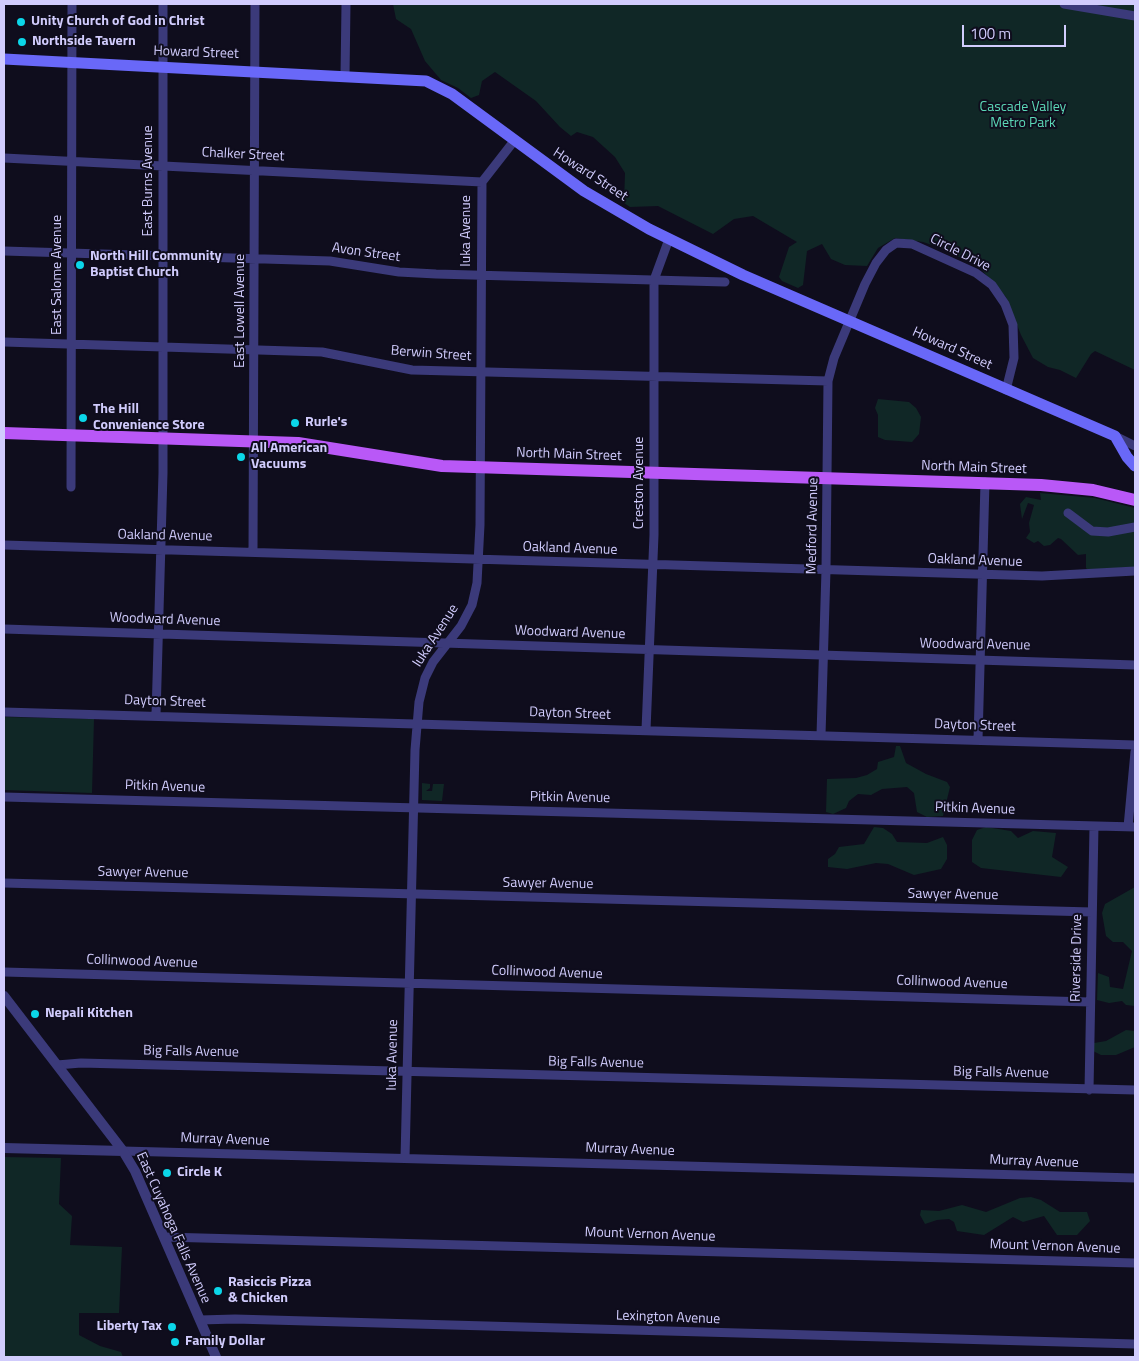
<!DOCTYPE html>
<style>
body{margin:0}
#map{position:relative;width:1139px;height:1361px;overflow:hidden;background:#0f0d1d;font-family:"Titillium Web",sans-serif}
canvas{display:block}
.frame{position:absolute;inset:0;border:5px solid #d1ccfd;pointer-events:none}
.scale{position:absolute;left:962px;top:25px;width:104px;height:22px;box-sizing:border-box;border:2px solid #d1ccfd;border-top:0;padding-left:6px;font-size:15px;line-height:18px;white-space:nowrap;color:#d1ccfd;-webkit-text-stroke:4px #0f0d1d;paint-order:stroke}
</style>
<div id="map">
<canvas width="1139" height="1361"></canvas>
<div class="frame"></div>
<div class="scale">100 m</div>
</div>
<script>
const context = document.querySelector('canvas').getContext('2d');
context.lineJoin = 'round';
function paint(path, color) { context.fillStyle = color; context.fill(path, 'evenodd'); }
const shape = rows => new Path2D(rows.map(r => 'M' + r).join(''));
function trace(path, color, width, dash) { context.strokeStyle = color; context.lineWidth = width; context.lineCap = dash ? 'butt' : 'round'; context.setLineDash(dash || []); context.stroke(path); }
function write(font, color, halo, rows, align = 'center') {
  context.font = font + ' "Titillium Web",sans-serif'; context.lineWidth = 4; context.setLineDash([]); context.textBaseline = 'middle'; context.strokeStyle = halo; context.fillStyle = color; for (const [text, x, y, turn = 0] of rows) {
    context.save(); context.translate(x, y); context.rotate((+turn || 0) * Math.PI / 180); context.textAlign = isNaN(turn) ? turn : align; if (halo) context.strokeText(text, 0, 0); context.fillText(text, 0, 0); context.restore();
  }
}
const green = shape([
 [393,4,1135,4,1135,370,1095,351,1091,354,1076,378,1060,370,1048,367,1033,358,1021,335,1006,297,980,268,941,248,923,242,895,238,878,248,867,266,845,265,831,259,822,244,807,251,803,285,798,288,782,281,779,277,789,247,797,242,753,216,734,219,713,234,658,206,630,207,624,203,625,173,615,157,593,137,577,132,571,136,560,127,536,101,495,72,482,81,479,95,471,98,458,88,441,80,425,61,411,29,396,19],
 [878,399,909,402,916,408,921,417,919,434,912,442,885,440,878,437,878,415,875,408],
 [1040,493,1095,498,1135,508,1135,567,1088,570,1086,568,1086,554,1078,555,1061,539,1058,538,1050,545,1044,546,1038,541,1034,543,1026,538,1030,532,1029,523,1034,505,1028,503,1022,519,1020,504,1026,497,1041,500],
 [4,717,94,719,92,793,4,790],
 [896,746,900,746,906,763,926,774,947,782,950,787,943,816,927,817,917,812,914,793,907,787,882,789,871,795,858,794,849,801,846,808,833,814,826,812,827,779,856,778,867,775,877,769,878,762,894,757],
 [422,783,430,784,430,788,426,791,432,791,433,784,444,784,442,801,422,800],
 [874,827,883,828,892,834,897,842,927,843,943,837,947,845,947,859,941,869,914,875,888,864,876,863,847,869,828,867,828,859,835,854,839,847,864,844],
 [986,827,1011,831,1018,838,1033,831,1056,833,1052,857,1068,867,1061,877,981,868,972,862,972,840,977,830],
 [1135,887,1135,1006,1126,1005,1122,1001,1109,1003,1097,1000,1098,973,1109,977,1110,987,1123,989,1132,951,1123,942,1113,942,1106,936,1102,913,1105,904],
 [1126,1030,1135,1031,1135,1047,1116,1055,1101,1055,1093,1051,1094,1043,1106,1041],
 [4,1157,61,1158,59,1204,72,1216,70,1245,122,1247,119,1313,79,1313,79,1335,100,1346,121,1352,123,1357,4,1357],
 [1031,1197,1041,1200,1060,1212,1087,1212,1090,1221,1077,1235,1057,1235,1044,1216,1023,1222,1013,1217,984,1235,957,1231,954,1222,949,1219,937,1220,925,1224,920,1215,921,1210,939,1211,962,1205,986,1212,1020,1198]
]);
const minor = shape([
 [1064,4,1135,16],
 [345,76,346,4],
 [4,158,482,182],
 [4,251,330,261,399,272,436,274,725,282],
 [4,342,322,352,412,370,828,381],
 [1115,436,1135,446],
 [71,487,72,4],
 [1068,513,1092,531,1108,532,1135,527],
 [4,545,1042,576,1135,571],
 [253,551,255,4],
 [4,629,1135,665],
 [4,712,1135,745],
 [156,715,163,473,163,4],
 [646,730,654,535,654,280,669,239],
 [821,735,826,570,828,381,834,358,865,284,876,263,886,250,896,243,912,244,976,273,992,285,1005,304,1013,325,1014,358,1006,390],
 [978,740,985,482],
 [4,797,1135,827],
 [1128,827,1135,752],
 [4,883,1092,912],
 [4,972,1090,1002],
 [57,1065,81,1063,1135,1090],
 [1089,1090,1094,826],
 [123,1151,1135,1178],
 [405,1158,415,750,419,702,425,678,433,662,461,626,472,605,477,583,480,525,482,182,514,141],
 [164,1237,1135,1263],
 [200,1320,235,1319,1135,1344]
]);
const tertiary = shape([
 [4,996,123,1151,135,1171,216,1357],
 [4,1148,123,1151]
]);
const secondary = shape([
 [4,59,426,81,452,94,584,191,649,229,743,275,1115,436,1127,457,1135,466]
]);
const primary = shape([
 [4,433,298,443,442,466,1041,485,1093,490,1135,500]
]);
const markers = [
 [21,22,5,"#0bd6e9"],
 [22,42,5,"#0bd6e9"],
 [80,265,5,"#0bd6e9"],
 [83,418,5,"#0bd6e9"],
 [295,423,5,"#0bd6e9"],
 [241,457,5,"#0bd6e9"],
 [35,1014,5,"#0bd6e9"],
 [167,1173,5,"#0bd6e9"],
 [218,1291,5,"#0bd6e9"],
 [172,1327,5,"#0bd6e9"],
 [175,1342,5,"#0bd6e9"]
];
const poiNames = [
 ["Unity Church of God in Christ",31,22],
 ["Northside Tavern",32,42],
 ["North Hill Community",90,257],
 ["Baptist Church",90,273],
 ["The Hill",93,410],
 ["Convenience Store",93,426],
 ["Rurle's",305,423],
 ["All American",251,449],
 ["Vacuums",251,465],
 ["Nepali Kitchen",45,1014],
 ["Circle K",177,1173],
 ["Rasiccis Pizza",228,1283],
 ["& Chicken",228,1299],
 ["Liberty Tax",162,1327,"right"],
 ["Family Dollar",185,1342]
];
const streetNames = [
 ["Howard Street",196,53,2],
 ["Chalker Street",243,155,3],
 ["Howard Street",590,175,33],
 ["East Burns Avenue",149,181,-90],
 ["Iuka Avenue",467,231,-90],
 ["Avon Street",366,253,8],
 ["Circle Drive",960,253,27],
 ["East Salome Avenue",58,275,-90],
 ["East Lowell Avenue",241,311,-90],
 ["Howard Street",952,349,24],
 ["Berwin Street",431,354,4],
 ["North Main Street",569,455,2],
 ["North Main Street",974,468,2],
 ["Creston Avenue",640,483,-90],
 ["Medford Avenue",813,526,-89],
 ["Oakland Avenue",165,536,1],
 ["Oakland Avenue",570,549,2],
 ["Oakland Avenue",975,561,2],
 ["Woodward Avenue",165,620,2],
 ["Woodward Avenue",570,633,2],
 ["Iuka Avenue",436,636,-57],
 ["Woodward Avenue",975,645,1],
 ["Dayton Street",165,702,2],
 ["Dayton Street",570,714,2],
 ["Dayton Street",975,726,2],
 ["Pitkin Avenue",165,787,2],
 ["Pitkin Avenue",570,798,1],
 ["Pitkin Avenue",975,809,2],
 ["Sawyer Avenue",143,873,1],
 ["Sawyer Avenue",548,884,1],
 ["Sawyer Avenue",953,895,1],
 ["Riverside Drive",1077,958,-89],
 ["Collinwood Avenue",142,962,2],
 ["Collinwood Avenue",547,973,2],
 ["Collinwood Avenue",952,983,2],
 ["Big Falls Avenue",191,1052,1],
 ["Iuka Avenue",393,1055,-89],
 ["Big Falls Avenue",596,1063,1],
 ["Big Falls Avenue",1001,1073,1],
 ["Murray Avenue",225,1140,2],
 ["Murray Avenue",630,1150,2],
 ["Murray Avenue",1034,1162,2],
 ["East Cuyahoga Falls Avenue",173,1228,66],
 ["Mount Vernon Avenue",650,1235,2],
 ["Mount Vernon Avenue",1055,1247,2],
 ["Lexington Avenue",668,1318,2]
];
const parkNames = [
 ["Cascade Valley",1023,108],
 ["Metro Park",1023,124]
];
paint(green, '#102726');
trace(minor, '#3b3a7a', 9);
trace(tertiary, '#3b3a7a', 10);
trace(secondary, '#6968f8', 11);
trace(primary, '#b958f7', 12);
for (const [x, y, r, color] of markers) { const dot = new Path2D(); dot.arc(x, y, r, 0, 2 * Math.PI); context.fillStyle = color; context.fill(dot); trace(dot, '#0f0d1d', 2); }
write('bold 14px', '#d1ccfd', '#0f0d1d', poiNames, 'left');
write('14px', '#d1ccfd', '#0f0d1d', streetNames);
write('14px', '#5cd8b7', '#0f0d1d', parkNames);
</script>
